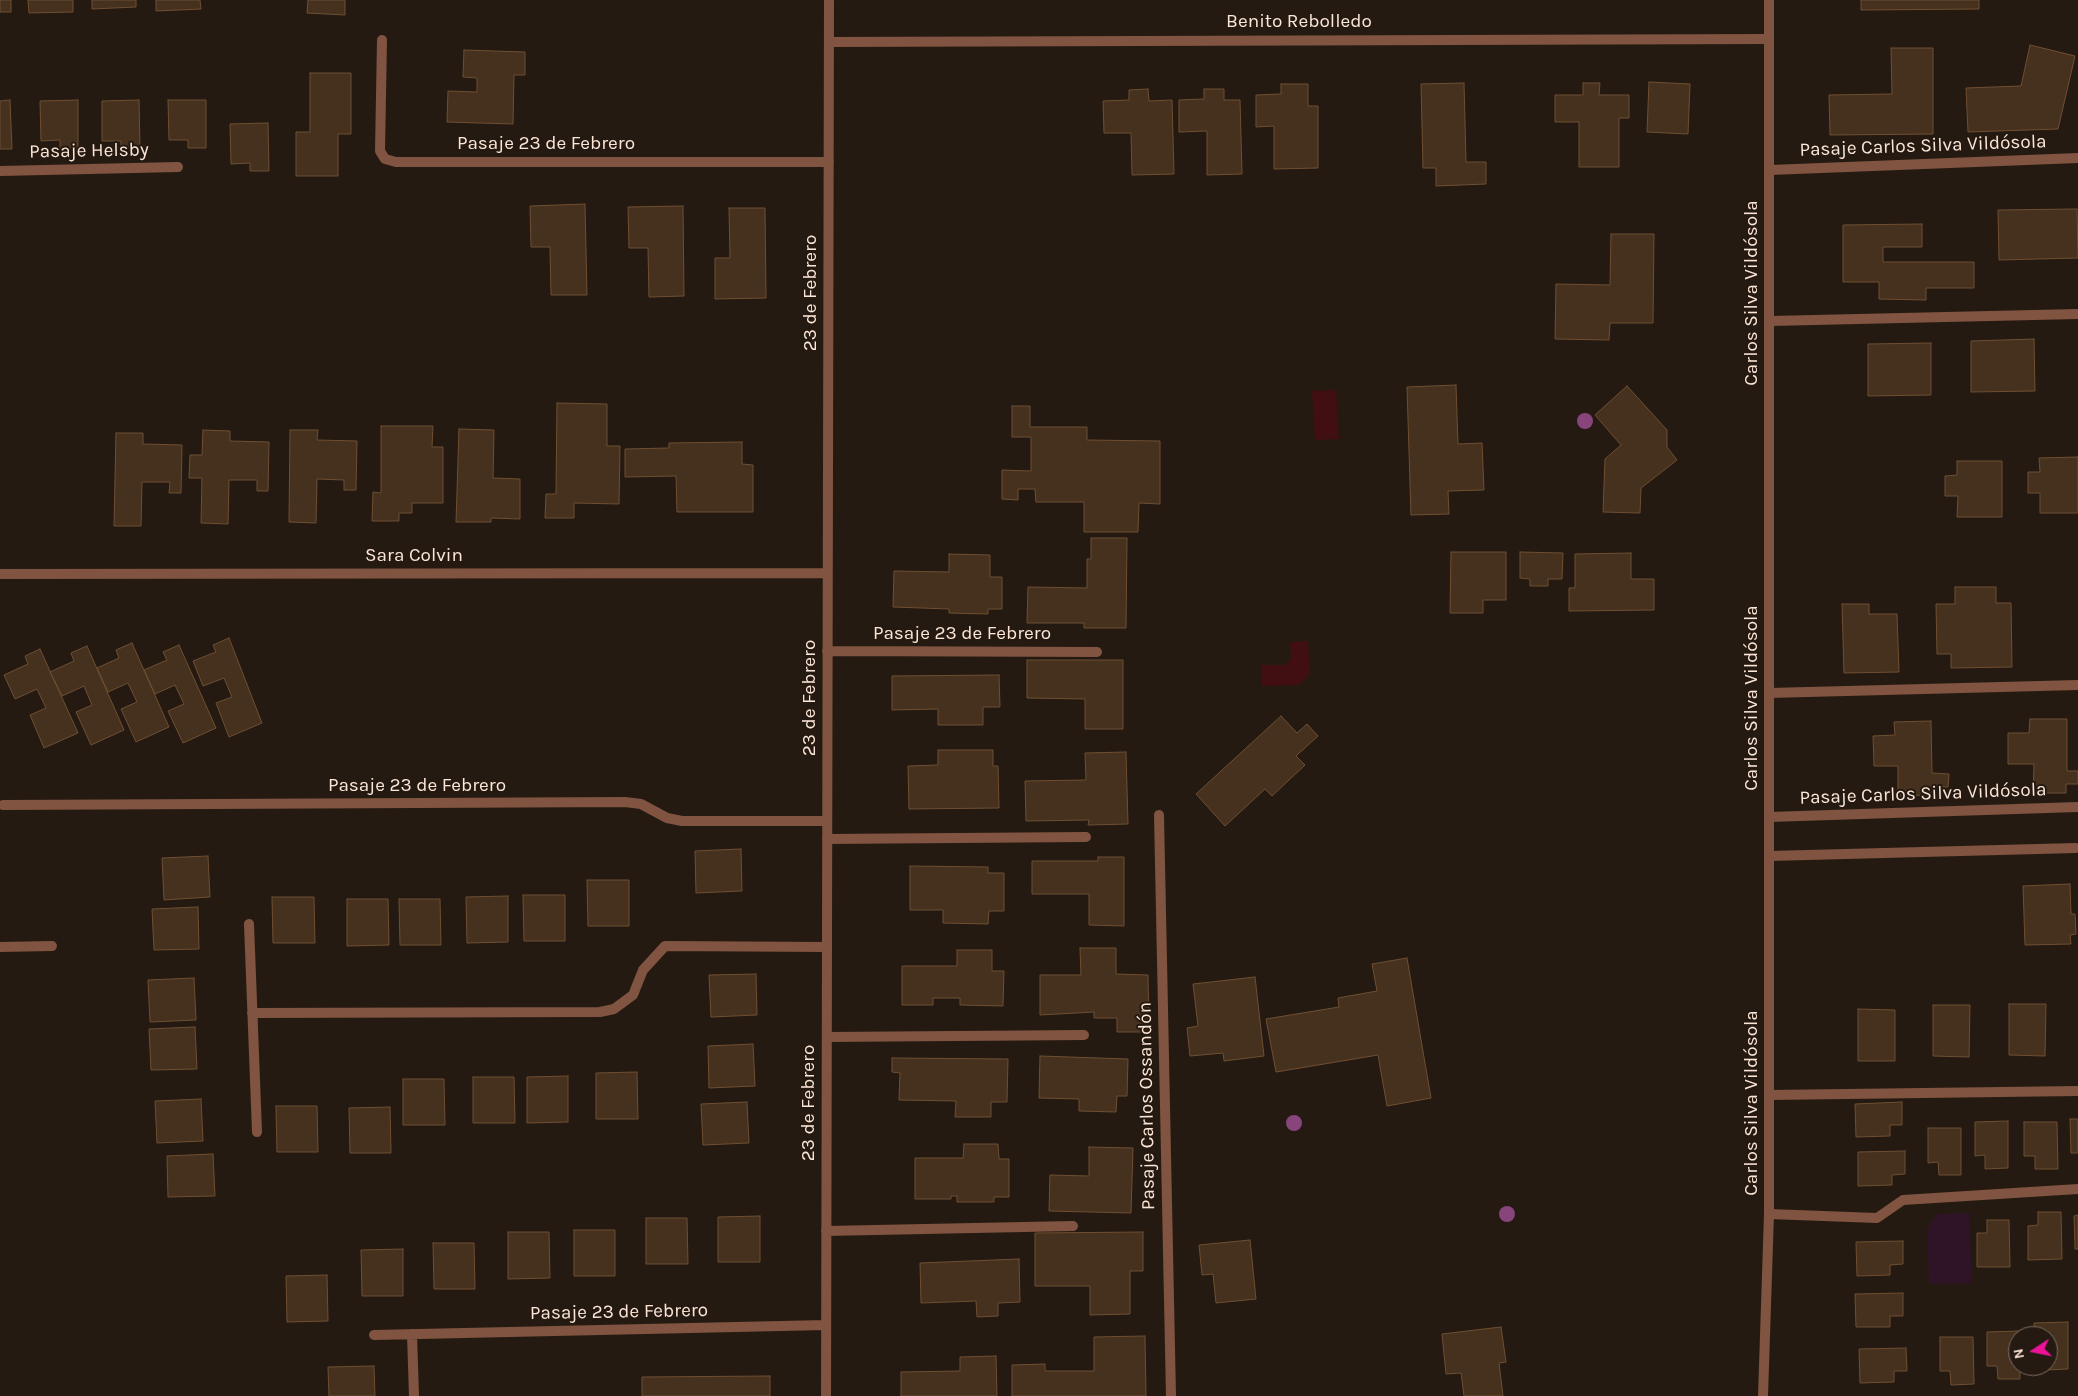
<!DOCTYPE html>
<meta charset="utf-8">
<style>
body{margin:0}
#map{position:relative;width:2078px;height:1396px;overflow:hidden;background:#251a11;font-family:Karla,sans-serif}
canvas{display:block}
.north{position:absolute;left:2008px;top:1326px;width:50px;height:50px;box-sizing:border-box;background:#251a11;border:1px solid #7b6c61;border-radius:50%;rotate:259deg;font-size:14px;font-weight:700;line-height:20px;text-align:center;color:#fce6d8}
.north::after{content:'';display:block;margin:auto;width:18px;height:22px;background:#ed1399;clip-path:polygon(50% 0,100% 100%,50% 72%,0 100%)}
</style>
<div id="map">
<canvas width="2078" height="1396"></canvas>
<div class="north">N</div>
</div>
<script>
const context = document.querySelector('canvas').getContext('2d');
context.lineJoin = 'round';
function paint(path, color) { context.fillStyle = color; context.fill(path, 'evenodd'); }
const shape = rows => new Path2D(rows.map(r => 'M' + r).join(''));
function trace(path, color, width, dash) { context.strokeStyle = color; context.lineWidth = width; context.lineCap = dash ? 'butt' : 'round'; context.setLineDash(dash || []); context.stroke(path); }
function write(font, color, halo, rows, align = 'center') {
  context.font = font + ' Karla,sans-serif'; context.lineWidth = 4; context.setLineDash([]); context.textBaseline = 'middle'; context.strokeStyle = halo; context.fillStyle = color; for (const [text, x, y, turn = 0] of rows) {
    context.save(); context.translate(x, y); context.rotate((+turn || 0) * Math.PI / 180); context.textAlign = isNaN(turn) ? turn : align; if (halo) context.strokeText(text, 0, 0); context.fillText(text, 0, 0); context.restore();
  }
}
const green = shape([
 [1969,1213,1972,1283,1929,1284,1927,1230,1937,1214]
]);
const water = shape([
 [1336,390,1339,439,1315,440,1312,391],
 [1308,641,1310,674,1299,685,1262,686,1261,665,1285,665,1291,659,1290,642]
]);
const building = shape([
 [0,0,11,0,11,12,0,12,0,0],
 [28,0,73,0,73,12,29,13,28,0],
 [92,0,136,0,136,7,92,9,92,0],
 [156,0,200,0,201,9,156,11,156,0],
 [308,0,345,0,345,15,307,13,308,0],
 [1861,0,1979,0,1979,9,1861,10,1861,0],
 [2030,45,2075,56,2058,129,1968,132,1966,88,2021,86,2030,45],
 [1891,48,1933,48,1933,134,1830,135,1829,95,1892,94,1891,48],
 [464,50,525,52,525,75,514,75,513,124,447,122,448,91,477,92,477,78,463,77,464,50],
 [310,73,351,73,351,134,338,134,338,176,296,176,296,132,310,132,310,73],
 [1649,82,1690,84,1688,134,1647,132,1649,82],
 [1464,83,1466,162,1486,162,1486,184,1436,186,1436,168,1423,168,1421,84,1464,83],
 [1583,83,1600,83,1599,95,1629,95,1629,118,1619,118,1619,167,1579,167,1579,122,1555,122,1555,95,1583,95,1583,83],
 [1281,84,1308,84,1308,106,1318,106,1318,168,1274,169,1274,126,1256,127,1256,95,1281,94,1281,84],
 [1148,89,1149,101,1172,100,1174,174,1132,175,1131,133,1104,133,1103,101,1129,100,1129,90,1148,89],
 [1204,89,1224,89,1224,100,1240,100,1242,174,1207,175,1207,131,1179,132,1179,100,1204,99,1204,89],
 [10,100,12,149,0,149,0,101,10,100],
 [78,100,78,148,60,148,60,140,41,141,40,101,78,100],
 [139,100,140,149,121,149,121,141,102,141,102,101,139,100],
 [168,100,206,100,206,148,188,148,188,140,169,140,168,100],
 [268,123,269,171,250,171,250,163,231,164,230,124,268,123],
 [585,204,587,295,551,295,550,247,531,247,530,206,585,204],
 [683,206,684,296,649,297,648,248,629,248,628,207,683,206],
 [729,208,765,208,766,298,715,299,715,258,730,258,729,208],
 [2077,209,2078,258,1999,260,1998,210,2077,209],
 [1922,224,1922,247,1883,247,1883,262,1974,262,1974,288,1926,288,1926,300,1879,299,1879,282,1843,282,1843,225,1922,224],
 [1611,234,1654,234,1653,323,1610,323,1609,340,1555,339,1556,284,1610,285,1611,234],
 [2034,339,2035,391,1971,392,1971,341,2034,339],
 [1931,343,1931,395,1868,396,1868,344,1931,343],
 [1456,385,1458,444,1482,443,1484,490,1448,491,1449,514,1411,515,1407,387,1456,385],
 [1627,386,1667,430,1667,447,1677,460,1641,488,1640,513,1603,512,1605,459,1621,445,1595,415,1627,386],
 [557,403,607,404,607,446,620,446,619,504,574,503,574,518,545,518,546,494,556,494,557,403],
 [1012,406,1030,406,1030,427,1087,427,1087,440,1160,441,1160,504,1139,503,1138,532,1084,532,1084,502,1036,502,1035,489,1018,489,1018,500,1002,499,1002,470,1031,471,1031,437,1012,437,1012,406],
 [381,426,433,426,432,447,443,447,443,503,412,503,412,513,399,513,399,521,372,521,373,492,381,493,381,426],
 [459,429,494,430,493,478,520,479,520,519,491,518,491,522,456,522,459,429],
 [203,430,230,431,230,441,269,442,268,491,257,491,257,480,229,480,228,524,201,523,202,478,189,478,190,455,202,455,203,430],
 [290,430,318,430,317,440,357,441,356,490,344,490,344,480,317,479,316,523,289,522,290,430],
 [116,433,143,433,143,444,182,445,181,493,169,493,170,482,142,482,141,526,114,526,116,433],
 [742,442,742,464,753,465,753,512,677,512,676,476,625,477,625,449,669,448,669,443,742,442],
 [2078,457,2078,513,2040,513,2040,493,2028,493,2028,472,2040,472,2039,458,2078,457],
 [1957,461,2002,461,2002,517,1957,517,1958,496,1945,496,1945,476,1957,475,1957,461],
 [1091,538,1127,538,1126,628,1084,628,1084,623,1027,623,1028,587,1087,588,1087,559,1091,559,1091,538],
 [1451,552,1506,552,1506,600,1483,600,1483,613,1450,613,1451,552],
 [1520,552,1563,553,1562,579,1548,579,1548,586,1530,586,1530,579,1520,578,1520,552],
 [1631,553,1631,579,1654,579,1654,610,1569,611,1569,588,1575,588,1575,554,1631,553],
 [949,554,990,555,990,577,1002,577,1002,609,988,609,988,614,949,613,949,609,893,607,894,571,949,572,949,554],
 [1955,587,1996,587,1996,603,2011,603,2012,667,1951,668,1951,654,1937,654,1936,604,1955,604,1955,587],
 [1842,604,1869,604,1869,614,1897,614,1899,672,1844,673,1842,604],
 [229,638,262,723,229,737,216,703,232,697,224,678,203,686,193,661,216,652,213,645,229,638],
 [132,643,169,727,136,742,121,709,137,702,128,683,108,692,97,668,119,658,116,650,132,643],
 [179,645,216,728,183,743,168,711,184,704,175,685,155,694,144,670,167,660,163,652,179,645],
 [87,646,124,730,91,745,76,712,92,705,84,686,62,696,50,672,74,661,71,653,87,646],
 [40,649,78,733,44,748,30,715,46,708,37,689,15,699,4,675,28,664,25,656,40,649],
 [1027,660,1123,660,1123,729,1085,729,1085,699,1027,698,1027,660],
 [999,675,1000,707,983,707,983,725,938,725,938,709,892,710,892,676,999,675],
 [1281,716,1297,733,1307,724,1318,736,1296,756,1305,765,1272,796,1265,789,1225,826,1196,794,1281,716],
 [2030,719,2067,719,2067,771,2078,771,2078,784,2066,784,2066,793,2033,793,2034,764,2008,764,2008,733,2029,733,2030,719],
 [1931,721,1932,773,1949,774,1948,787,1931,787,1931,795,1898,796,1898,766,1874,766,1873,736,1895,735,1894,722,1931,721],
 [938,750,993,750,993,766,998,766,999,808,909,809,908,766,938,765,938,750],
 [1126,752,1128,824,1088,825,1089,820,1026,821,1025,781,1086,780,1085,753,1126,752],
 [741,849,742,891,696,893,695,851,741,849],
 [208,856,210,897,164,900,162,858,208,856],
 [1098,857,1124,857,1124,926,1089,925,1089,894,1032,894,1032,861,1098,861,1098,857],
 [910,866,988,867,988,873,1004,873,1004,911,989,911,988,924,943,923,943,910,910,910,910,866],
 [587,880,629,880,629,926,588,926,587,880],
 [2070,884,2071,914,2075,914,2076,934,2070,935,2071,944,2025,945,2023,886,2070,884],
 [523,895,565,895,565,941,524,941,523,895],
 [508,896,508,942,467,943,466,897,508,896],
 [272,897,314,897,315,943,273,943,272,897],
 [347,899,388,899,389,945,347,946,347,899],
 [399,899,440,899,441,945,400,945,399,899],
 [198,907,199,949,154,950,152,909,198,907],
 [1080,948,1116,948,1116,974,1148,975,1149,1032,1117,1032,1117,1018,1094,1018,1094,1012,1040,1015,1040,975,1081,975,1080,948],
 [957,950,992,950,992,971,1004,971,1003,1006,960,1005,960,998,933,998,933,1005,902,1005,902,966,957,966,957,950],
 [1407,958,1431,1098,1387,1106,1378,1055,1276,1072,1266,1019,1339,1007,1338,998,1377,991,1372,964,1407,958],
 [756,974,757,1015,711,1017,709,975,756,974],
 [1255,977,1264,1056,1224,1061,1223,1053,1190,1056,1187,1028,1198,1026,1193,984,1255,977],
 [194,978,196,1020,150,1022,148,980,194,978],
 [2009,1004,2046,1004,2045,1056,2009,1055,2009,1004],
 [1933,1005,1970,1005,1969,1057,1933,1056,1933,1005],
 [1858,1009,1895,1010,1895,1061,1858,1061,1858,1009],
 [195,1027,197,1069,151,1070,149,1029,195,1027],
 [753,1044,755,1086,709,1088,708,1046,753,1044],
 [1040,1056,1128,1059,1127,1096,1117,1096,1116,1112,1079,1111,1079,1099,1039,1098,1040,1056],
 [892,1058,1008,1059,1007,1102,991,1102,991,1117,955,1117,956,1101,899,1100,900,1073,892,1072,892,1058],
 [637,1072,638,1119,596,1119,596,1073,637,1072],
 [568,1076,568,1122,527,1123,527,1077,568,1076],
 [473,1077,514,1077,515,1123,473,1123,473,1077],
 [403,1079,444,1079,445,1125,403,1125,403,1079],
 [201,1099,203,1141,157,1143,155,1101,201,1099],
 [747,1102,749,1143,703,1145,701,1104,747,1102],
 [1902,1102,1902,1125,1890,1125,1890,1136,1856,1137,1855,1104,1902,1102],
 [276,1106,317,1106,318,1152,277,1152,276,1106],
 [390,1107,391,1153,350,1153,349,1108,390,1107],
 [2070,1119,2078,1119,2078,1153,2071,1153,2070,1119],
 [2008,1121,2008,1168,1985,1169,1985,1155,1975,1156,1975,1122,2008,1121],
 [2024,1122,2057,1122,2058,1169,2035,1169,2035,1156,2024,1156,2024,1122],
 [1928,1128,1961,1128,1961,1175,1939,1175,1938,1162,1928,1163,1928,1128],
 [964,1144,998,1144,999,1159,1009,1159,1009,1197,994,1197,994,1202,957,1202,957,1196,951,1196,951,1199,915,1199,915,1158,963,1158,964,1144],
 [1089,1147,1133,1148,1131,1213,1049,1211,1050,1175,1089,1176,1089,1147],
 [1905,1151,1905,1174,1892,1175,1892,1185,1858,1186,1858,1152,1905,1151],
 [213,1154,215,1196,168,1197,167,1156,213,1154],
 [2038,1212,2061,1212,2062,1259,2028,1260,2028,1226,2038,1225,2038,1212],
 [2078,1215,2078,1249,2075,1249,2074,1216,2078,1215],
 [760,1216,760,1262,718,1262,718,1217,760,1216],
 [646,1218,687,1218,688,1264,646,1264,646,1218],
 [1987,1220,2009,1220,2010,1267,1977,1267,1977,1233,1987,1233,1987,1220],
 [574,1230,615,1230,615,1276,574,1276,574,1230],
 [508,1232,549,1232,550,1278,508,1279,508,1232],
 [1143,1232,1143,1271,1130,1271,1130,1314,1090,1315,1090,1286,1035,1286,1035,1233,1143,1232],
 [1250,1240,1256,1299,1216,1303,1213,1274,1202,1275,1199,1245,1250,1240],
 [1903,1241,1903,1264,1890,1265,1890,1275,1857,1276,1856,1242,1903,1241],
 [433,1243,474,1243,475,1289,434,1289,433,1243],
 [403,1249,403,1296,362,1296,361,1250,403,1249],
 [1019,1259,1020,1302,998,1303,998,1316,977,1317,976,1301,921,1303,920,1263,1019,1259],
 [327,1275,328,1321,287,1322,286,1276,327,1275],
 [1903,1293,1903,1316,1890,1316,1890,1327,1856,1327,1855,1294,1903,1293],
 [2068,1322,2068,1369,2045,1370,2045,1366,2048,1366,2048,1336,2034,1336,2034,1323,2068,1322],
 [1501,1327,1506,1362,1499,1363,1503,1396,1464,1396,1461,1373,1446,1374,1442,1334,1501,1327],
 [2020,1331,2020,1336,2018,1336,2018,1366,2020,1366,2020,1379,1998,1379,1997,1366,1987,1366,1987,1332,2020,1331],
 [1145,1336,1146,1396,1012,1396,1012,1365,1045,1364,1045,1371,1094,1371,1094,1337,1145,1336],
 [1940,1337,1973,1337,1974,1384,1951,1385,1950,1371,1940,1371,1940,1337],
 [1906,1348,1907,1371,1894,1371,1894,1382,1860,1383,1859,1349,1906,1348],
 [996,1356,997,1396,901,1396,901,1372,960,1371,960,1357,996,1356],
 [374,1366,375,1396,329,1396,328,1367,374,1366],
 [770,1376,770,1396,642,1396,642,1377,770,1376]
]);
const minor = shape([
 [382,40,380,151,385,159,396,162,829,162],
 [829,42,1769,39],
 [1770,170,2078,158],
 [0,171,178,167],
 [1770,321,2078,314],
 [0,574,827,573],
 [827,651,1097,652],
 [1769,693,2078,685],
 [3,805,625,802,641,804,667,818,682,821,827,821],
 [1159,815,1171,1396],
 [1769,817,2078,807],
 [827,839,1086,837],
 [1769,856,2076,848],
 [249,924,257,1132],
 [0,947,52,946],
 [252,1013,600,1012,614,1009,633,995,643,970,665,946,827,947],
 [827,1037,1084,1035],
 [1769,1095,2078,1091],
 [1769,1214,1877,1218,1903,1200,2078,1189],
 [826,1231,1073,1226],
 [412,1334,414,1396],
 [374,1335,826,1325],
 [826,1396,829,0]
]);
const tertiary = shape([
 [1763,1396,1769,1214,1769,0]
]);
const trees = [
 [1585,421],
 [1294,1123],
 [1507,1214]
];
const streetNames = [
 ["Benito Rebolledo",1299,22],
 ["Pasaje 23 de Febrero",546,144],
 ["Pasaje Carlos Silva Vildósola",1923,146,-2],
 ["Pasaje Helsby",89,151,-1],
 ["23 de Febrero",811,293,-90],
 ["Carlos Silva Vildósola",1752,293,-90],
 ["Sara Colvin",414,556],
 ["Pasaje 23 de Febrero",962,634],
 ["23 de Febrero",810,698,-90],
 ["Carlos Silva Vildósola",1752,698,-90],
 ["Pasaje 23 de Febrero",417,786],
 ["Pasaje Carlos Silva Vildósola",1923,794,-2],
 ["23 de Febrero",809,1103,-90],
 ["Carlos Silva Vildósola",1752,1103,-90],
 ["Pasaje Carlos Ossandón",1147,1106,-91],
 ["Pasaje 23 de Febrero",619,1312,-1]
];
paint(green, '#2f1428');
paint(water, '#410e12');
paint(building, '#45311e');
trace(building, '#6f4f32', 1);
trace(minor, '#805440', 10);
trace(tertiary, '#805440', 10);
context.fillStyle = '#87457c';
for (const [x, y] of trees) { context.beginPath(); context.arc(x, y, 8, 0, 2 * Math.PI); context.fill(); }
write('19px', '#fce6d8', '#251a11', streetNames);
</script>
